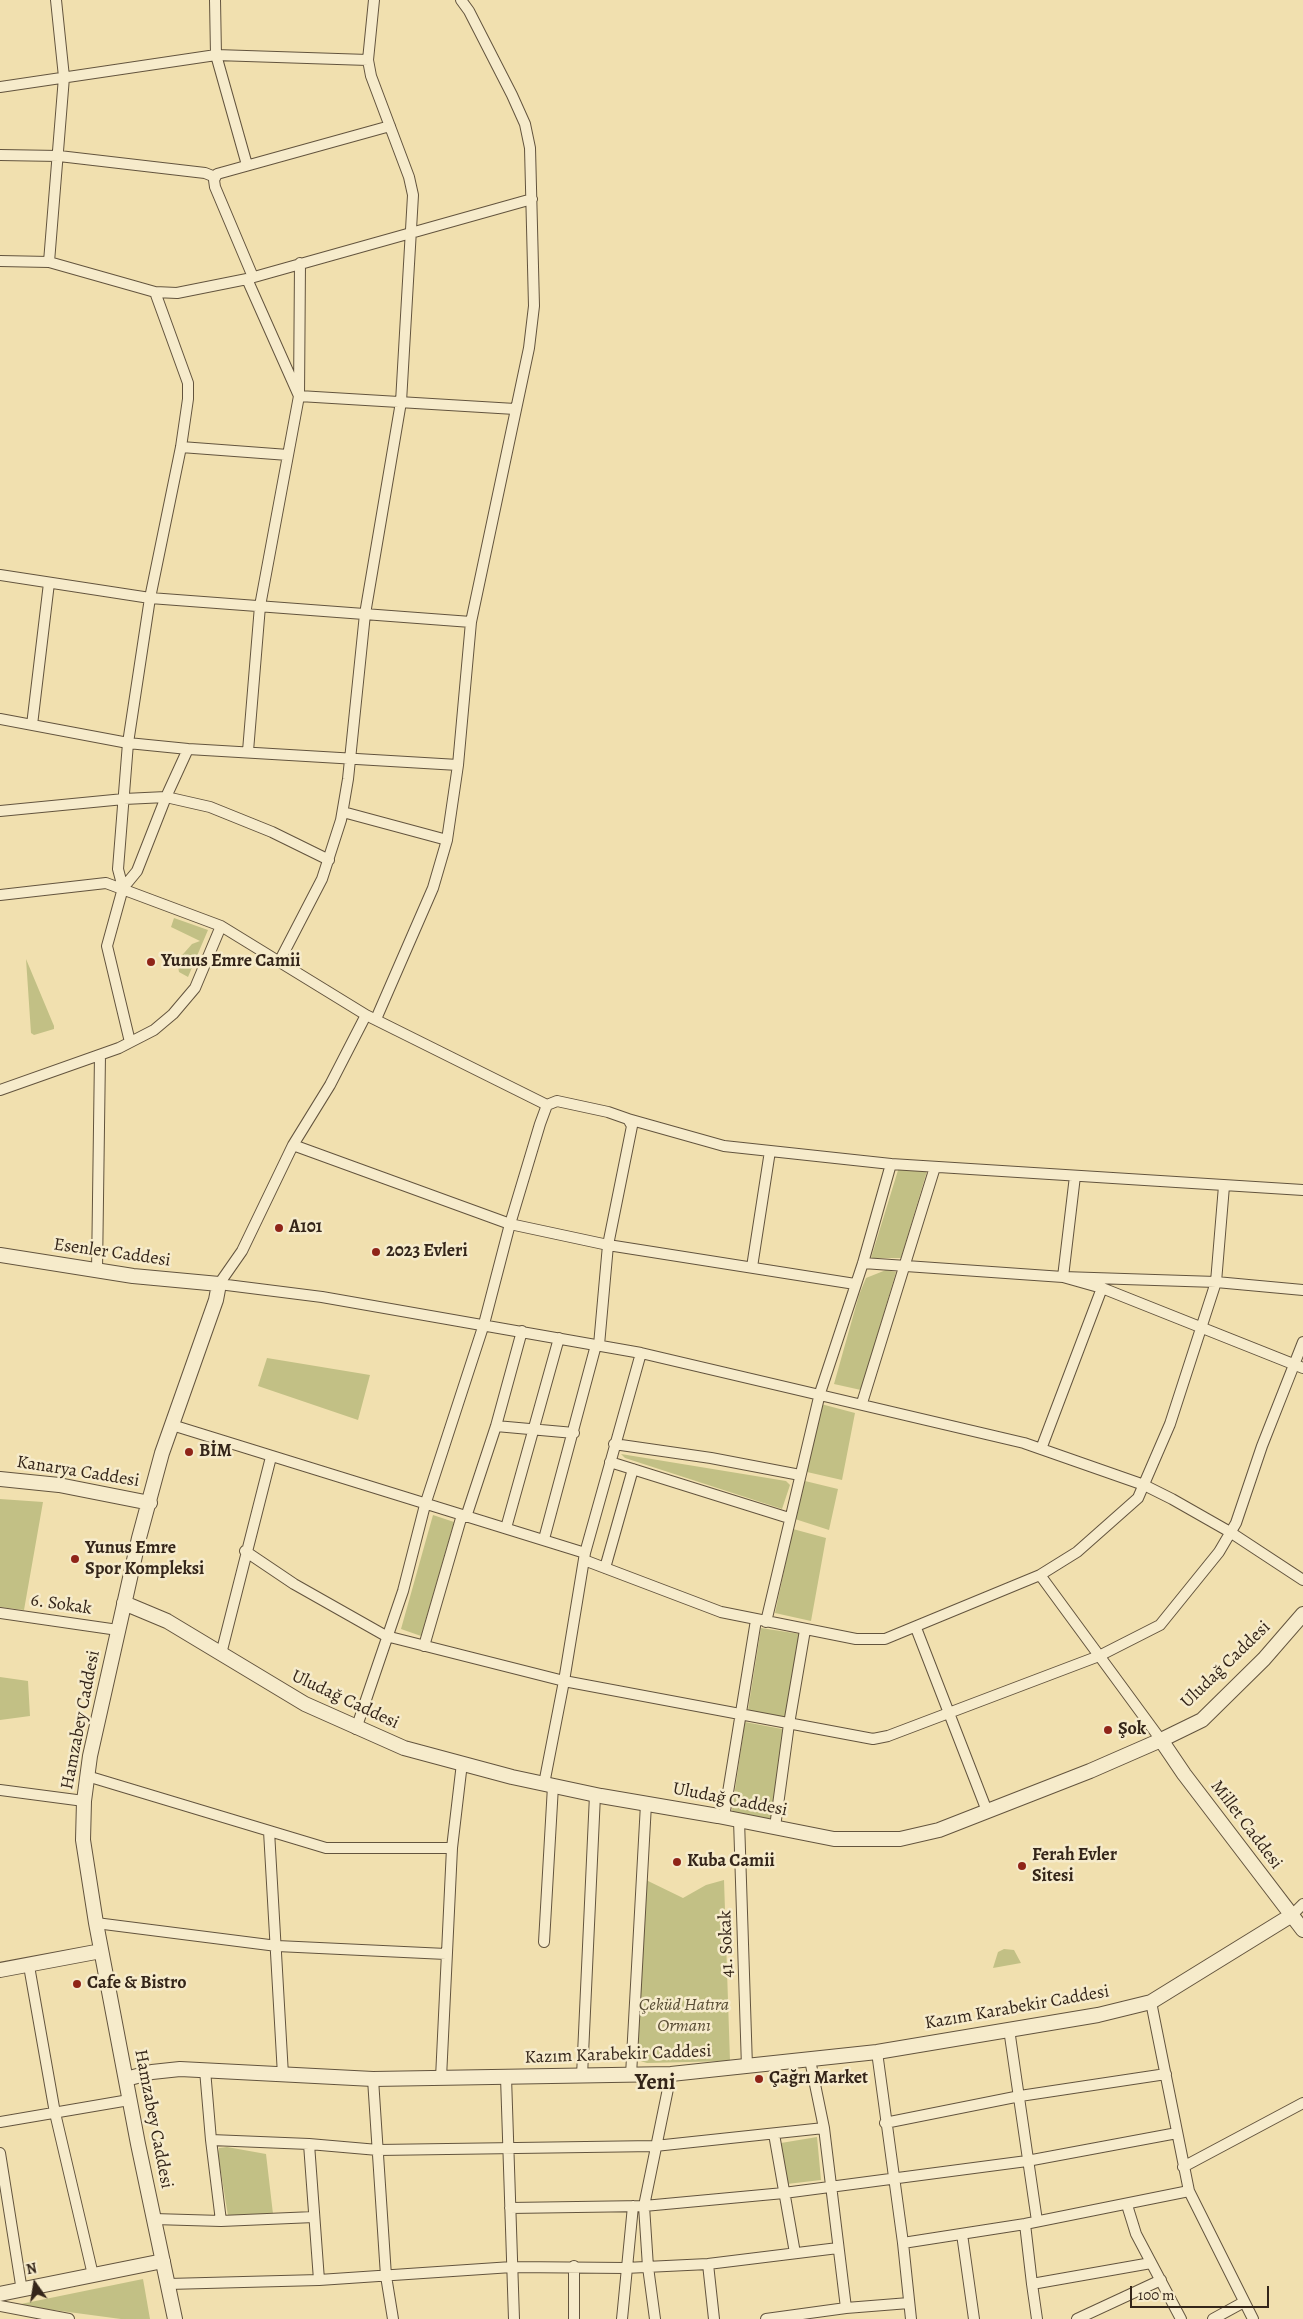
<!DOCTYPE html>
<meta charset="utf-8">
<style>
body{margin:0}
#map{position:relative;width:1303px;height:2319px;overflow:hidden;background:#f1e0af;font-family:Alegreya,serif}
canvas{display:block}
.north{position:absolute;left:10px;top:2259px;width:50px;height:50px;-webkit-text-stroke:4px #f6ebcb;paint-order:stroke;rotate:347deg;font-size:14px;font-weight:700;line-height:20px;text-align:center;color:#342519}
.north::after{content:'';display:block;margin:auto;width:18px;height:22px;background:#342519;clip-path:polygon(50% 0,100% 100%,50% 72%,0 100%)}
.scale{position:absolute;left:1130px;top:2286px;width:139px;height:22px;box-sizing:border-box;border:2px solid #342519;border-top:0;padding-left:6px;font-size:15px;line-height:18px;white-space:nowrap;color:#342519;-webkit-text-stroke:4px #f6ebcb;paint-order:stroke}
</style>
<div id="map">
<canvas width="1303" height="2319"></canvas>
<div class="north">N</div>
<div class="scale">100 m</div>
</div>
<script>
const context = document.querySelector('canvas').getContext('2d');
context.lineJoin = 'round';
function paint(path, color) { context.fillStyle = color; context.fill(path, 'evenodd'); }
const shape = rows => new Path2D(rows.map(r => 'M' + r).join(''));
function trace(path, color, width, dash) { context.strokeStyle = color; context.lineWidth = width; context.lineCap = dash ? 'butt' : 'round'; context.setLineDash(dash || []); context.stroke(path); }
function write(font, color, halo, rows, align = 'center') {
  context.font = font + ' Alegreya,serif'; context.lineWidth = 5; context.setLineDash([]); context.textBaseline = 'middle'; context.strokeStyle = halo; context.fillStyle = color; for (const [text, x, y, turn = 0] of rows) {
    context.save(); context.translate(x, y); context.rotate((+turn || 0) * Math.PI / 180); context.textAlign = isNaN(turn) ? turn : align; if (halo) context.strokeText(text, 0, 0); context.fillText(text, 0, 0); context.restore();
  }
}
const green = shape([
 [174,918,208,930,188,977,179,972,177,961,192,944,200,941,171,927],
 [26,959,54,1026,54,1029,34,1035,31,1033],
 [899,1167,927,1171,901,1258,871,1258],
 [886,1270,896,1272,861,1390,834,1384,859,1295,866,1278],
 [267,1358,370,1375,358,1420,258,1386],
 [821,1404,855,1413,842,1480,807,1472],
 [621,1454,786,1481,790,1485,782,1509,625,1458],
 [805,1481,838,1489,829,1530,795,1519],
 [0,1499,43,1502,24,1610,0,1607],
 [433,1515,454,1522,421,1636,401,1629],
 [793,1529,826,1538,811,1621,775,1613],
 [761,1628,800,1634,785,1718,748,1710],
 [0,1677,28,1681,30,1716,0,1720],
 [745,1722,782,1729,784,1732,773,1816,766,1821,735,1814,732,1810],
 [646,1880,683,1898,706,1885,724,1880,730,2061,647,2063,637,2060],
 [1004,1949,1014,1950,1021,1963,993,1968,998,1952],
 [817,2137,821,2180,787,2184,781,2143],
 [227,2147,266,2154,273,2214,228,2216,218,2154,219,2148],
 [143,2279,150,2319,121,2319,16,2305]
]);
const minor = shape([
 [215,0,216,55,247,165],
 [0,87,216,55,368,60],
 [0,155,59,156,205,173,215,177],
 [0,261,49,262,155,292,177,293,247,279,532,199],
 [49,262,64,77,56,0],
 [300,263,299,396,515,409],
 [253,277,215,187,214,180,217,174,390,126],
 [247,279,299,396,260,606,248,751],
 [181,447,288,455],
 [0,575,150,598,471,622],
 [0,719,128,743,188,749,458,765],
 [32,725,49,583],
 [0,811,124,799,166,797,210,807,272,832,329,860],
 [343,812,447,840],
 [123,888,118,869,128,743,150,598,181,447,188,399,188,383,155,292],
 [0,895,106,883,221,926,366,1015,547,1105],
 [279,962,322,879,341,820,348,779,365,614,401,402,413,195,409,177,371,76,368,60,374,0],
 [366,1015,330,1085,293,1145,242,1251,219,1284,322,1297,641,1353,1024,1443,1144,1485,1172,1499,1230,1532,1303,1580],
 [376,1019,433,888,447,840,458,765,471,622,529,348,534,306,530,148,525,124,512,95,469,11,461,0],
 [130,1042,107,946,123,888,137,871,166,797,188,749],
 [0,1090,119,1048,154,1030,173,1014,195,988,221,926],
 [628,1119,724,1146,891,1164,863,1263,820,1393,766,1622],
 [293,1145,510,1224,608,1245,855,1284],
 [891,1164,1303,1190],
 [1075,1176,1063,1277,1216,1282,1303,1290],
 [863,1263,1063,1277,1102,1288,1303,1368],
 [752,1267,770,1151],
 [97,1271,100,1055],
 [862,1403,935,1167],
 [172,1425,585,1553],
 [496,1426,574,1433],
 [614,1444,711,1458,800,1475],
 [1041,1449,1102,1288],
 [610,1462,789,1518],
 [466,1517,496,1426,522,1331],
 [506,1528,559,1338],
 [544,1539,596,1345],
 [245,1551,294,1584,386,1636,564,1681,873,1739,888,1736,1099,1656,1160,1625,1219,1552,1236,1523,1262,1446,1303,1342],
 [584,1560,721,1612,856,1639,885,1639,1040,1575,1077,1552,1138,1498,1170,1424,1216,1282,1224,1186],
 [605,1568,633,1469],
 [1040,1575,1161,1740],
 [0,1613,118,1630],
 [916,1628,987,1811],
 [424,1646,462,1515],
 [221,1654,271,1457],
 [356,1729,403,1591,425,1505,484,1324,510,1224,540,1124,547,1105,557,1101,608,1112,628,1119,632,1126,608,1245,599,1345],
 [87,1776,326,1848,452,1848],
 [544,1784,564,1681,585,1553,641,1353],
 [0,1790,84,1801],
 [724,1817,756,1620],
 [739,1820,747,2067],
 [775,1827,789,1724,805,1630],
 [269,1831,283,2075],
 [1292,1915,1303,1904],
 [96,1923,277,1946,446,1954],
 [544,1942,553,1786],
 [29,1966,55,2113,93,2275],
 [1151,2002,1189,2191,1253,2319],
 [1009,2029,1037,2221],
 [877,2052,903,2243,911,2319],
 [810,2060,824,2128,846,2308],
 [205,2070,211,2140,221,2221],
 [631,2075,646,1804],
 [582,2076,595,1795],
 [506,2077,514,2319],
 [441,2078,452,1848,462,1763],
 [373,2079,386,2276,393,2319],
 [0,2122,129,2100],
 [885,2123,1020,2096,1166,2074],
 [774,2134,795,2253],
 [211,2140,309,2144,378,2150,655,2146,824,2128],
 [309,2144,319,2280],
 [0,2153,22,2291],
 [1183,2167,1303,2103],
 [1127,2205,1136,2234,1181,2319],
 [510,2208,644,2206,784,2193,1027,2161,1177,2133],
 [154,2219,221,2221,314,2217],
 [1025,2224,1032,2284,1151,2263],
 [962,2234,974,2319],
 [903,2243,1025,2224,1189,2191],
 [708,2264,714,2319],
 [168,2284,319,2280,512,2267,625,2268,708,2264,838,2248],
 [1032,2284,1037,2319],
 [0,2306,69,2319],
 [574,2319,574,2266],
 [622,2319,633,2206],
 [655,2319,648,2267,644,2206,671,2074],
 [766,2319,846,2308,909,2303],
 [1077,2319,1161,2280],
 [1213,2319,1244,2302]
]);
const tertiary = shape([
 [0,1255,133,1276,219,1284,216,1300,162,1453,139,1538,90,1756,84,1801,83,1840,96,1923,138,2144,175,2319],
 [0,1479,59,1485,150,1503],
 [124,1603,167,1621,305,1704,404,1748,512,1777,601,1796,718,1816,834,1839,900,1839,939,1830,1090,1771,1161,1740,1202,1720,1264,1659,1303,1614],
 [1161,1740,1184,1774,1303,1930],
 [0,1970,101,1951],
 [126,2079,152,2072,180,2069,373,2079,671,2074,877,2052,1098,2015,1151,2002,1292,1915],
 [0,2294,163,2261]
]);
const markers = [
 [151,962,5,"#8f2418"],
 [279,1228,5,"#8f2418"],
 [376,1252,5,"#8f2418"],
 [189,1452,5,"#8f2418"],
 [75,1559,5,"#8f2418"],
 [1108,1730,5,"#8f2418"],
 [677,1862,5,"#8f2418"],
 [1022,1866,5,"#8f2418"],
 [77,1984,5,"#8f2418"],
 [759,2079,5,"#8f2418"]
];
const poiNames = [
 ["Yunus Emre Camii",161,962],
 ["A101",289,1228],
 ["2023 Evleri",386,1252],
 ["BİM",199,1452],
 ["Yunus Emre",85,1549],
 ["Spor Kompleksi",85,1570],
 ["Şok",1118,1730],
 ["Ferah Evler",1032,1856],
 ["Sitesi",1032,1877],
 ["Kuba Camii",687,1862],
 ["Cafe & Bistro",87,1984],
 ["Çağrı Market",769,2079]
];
const streetNames = [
 ["Esenler Caddesi",112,1253,8],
 ["Kanarya Caddesi",78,1472,9],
 ["6. Sokak",61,1605,8],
 ["Uludağ Caddesi",1226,1665,-44],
 ["Uludağ Caddesi",345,1700,25],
 ["Hamzabey Caddesi",81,1720,-79],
 ["Uludağ Caddesi",730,1800,11],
 ["Millet Caddesi",1246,1825,53],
 ["41. Sokak",727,1944,-92],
 ["Kazım Karabekir Caddesi",1017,2008,-10],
 ["Kazım Karabekir Caddesi",618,2055,-2],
 ["Hamzabey Caddesi",153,2119,79]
];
const parkNames = [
 ["Çeküd Hatıra",684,2006],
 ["Ormanı",684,2027]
];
const districtNames = [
 ["Yeni",655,2084]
];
paint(green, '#c2c085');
trace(minor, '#63543e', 12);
trace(tertiary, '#63543e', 16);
trace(minor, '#f6ebcb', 10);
trace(tertiary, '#f6ebcb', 14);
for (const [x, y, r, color] of markers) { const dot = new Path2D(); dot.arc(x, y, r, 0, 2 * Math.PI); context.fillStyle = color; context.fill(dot); trace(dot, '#f6ebcb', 2); }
write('bold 18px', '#342519', '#f6ebcb', poiNames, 'left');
write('18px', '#342519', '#f6ebcb', streetNames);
write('italic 18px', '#584c34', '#f6ebcb', parkNames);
write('bold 22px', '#342519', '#f6ebcb', districtNames);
</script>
